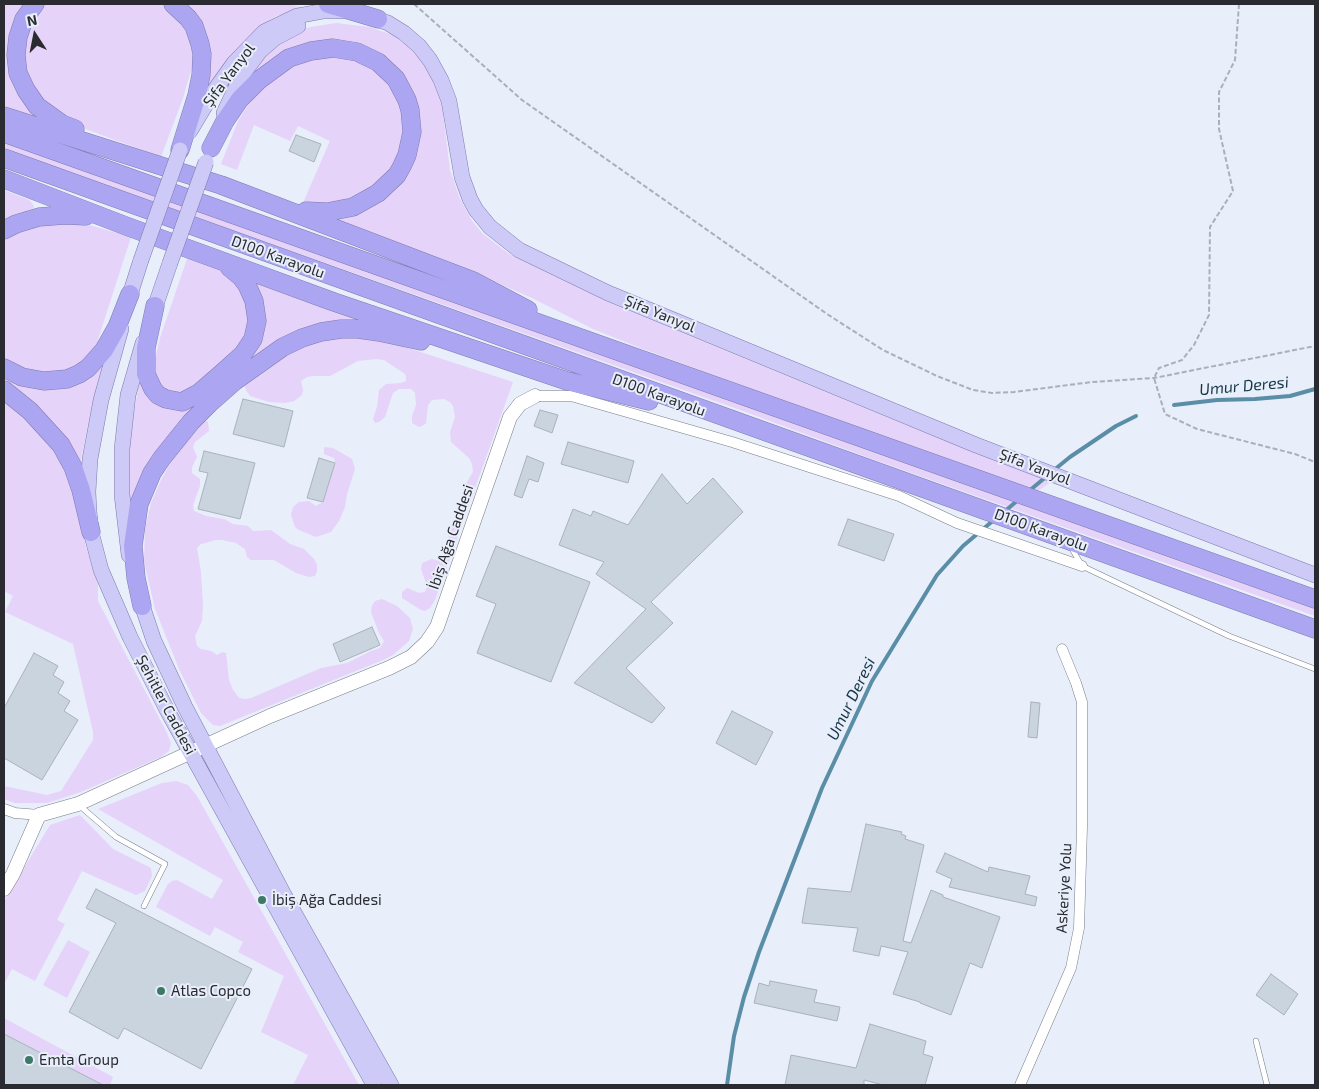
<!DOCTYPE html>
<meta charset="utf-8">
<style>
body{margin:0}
#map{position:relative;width:1319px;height:1089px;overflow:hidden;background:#e8eefa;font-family:"Exo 2",sans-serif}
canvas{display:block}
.frame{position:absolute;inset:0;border:5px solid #2a2b30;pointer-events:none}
.north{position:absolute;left:10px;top:10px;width:50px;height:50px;-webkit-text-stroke:4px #e8eefa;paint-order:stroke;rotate:349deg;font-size:14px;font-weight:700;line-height:20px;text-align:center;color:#2a2b30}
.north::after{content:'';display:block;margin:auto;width:18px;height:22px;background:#2a2b30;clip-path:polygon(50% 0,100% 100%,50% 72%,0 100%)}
</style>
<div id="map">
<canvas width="1319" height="1089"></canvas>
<div class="frame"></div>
<div class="north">N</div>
</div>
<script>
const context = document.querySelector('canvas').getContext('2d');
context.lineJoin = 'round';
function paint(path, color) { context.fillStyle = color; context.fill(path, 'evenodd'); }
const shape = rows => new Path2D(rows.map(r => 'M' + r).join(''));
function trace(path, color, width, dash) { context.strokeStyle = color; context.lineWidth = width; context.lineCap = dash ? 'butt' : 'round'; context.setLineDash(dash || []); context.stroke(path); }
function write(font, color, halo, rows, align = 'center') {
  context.font = font + ' "Exo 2",sans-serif'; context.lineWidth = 4; context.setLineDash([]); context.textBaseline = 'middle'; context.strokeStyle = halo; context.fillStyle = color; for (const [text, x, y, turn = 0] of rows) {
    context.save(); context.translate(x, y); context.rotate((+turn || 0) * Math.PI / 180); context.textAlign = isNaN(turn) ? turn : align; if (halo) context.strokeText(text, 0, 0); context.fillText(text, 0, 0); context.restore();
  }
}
const green = shape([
 [4,4,27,4,11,42,53,125,4,111],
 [44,4,164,4,171,9,189,29,194,54,192,67,183,98,161,157,88,130,56,115,28,84,22,43,37,10],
 [183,4,288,4,306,8,277,16,264,24,208,88,204,86],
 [336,23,369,27,393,35,409,47,428,69,441,98,450,170,460,199,472,221,483,234,509,254,615,305,901,423,1051,482,1035,493,643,349,593,329,532,298,449,262,323,219,364,210,382,201,397,187,403,180,416,105,347,44,243,85,265,52,294,32,311,27],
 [349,55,383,73,401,101,405,141,388,176,349,202,302,205,330,141,298,126,290,141,254,125,237,170,221,164,238,121,248,105,260,89,299,60],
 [4,140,1315,607,1315,616,872,459,743,411,4,149],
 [4,190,29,200,33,204,34,208,4,221],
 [45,223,82,223,131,237,94,352,74,370,39,374,11,365,4,359,4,238],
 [188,256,211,265,229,277,237,284,250,312,248,332,238,350,196,388,179,394,165,392,156,378,155,360,160,338],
 [247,277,385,325,331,323,186,417,170,434,150,461,130,512,130,437,140,377,163,405,250,355],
 [347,337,361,337,393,343,513,382,435,600,430,608,425,611,421,610,402,598,402,592,407,588,419,593,425,592,427,586,421,569,422,563,432,559,439,561,444,560,450,531,462,510,464,487,473,472,472,464,469,458,451,442,450,432,455,417,453,406,450,402,444,399,432,400,428,405,426,423,424,425,419,427,412,423,412,416,416,405,415,393,411,389,399,389,393,393,385,417,379,422,375,423,373,419,377,407,379,390,386,384,401,383,406,381,406,377,405,374,384,360,376,359,358,361,330,376,313,376,307,377,301,381,303,390,302,395,294,401,285,403,269,402,250,396,246,390,244,384,283,355,313,342],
 [105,358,90,415,80,464,66,440,57,427,44,414,4,380,4,375,24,383],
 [4,396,56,448,76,496,86,547,98,584,98,601,166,731,171,743,169,751,161,757,81,792,47,803,15,803,4,799,4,786,47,795,61,791,93,740,93,732,73,644,5,612,13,596,4,591],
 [205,420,208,422,209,431,195,442,193,447,197,457,192,467,192,473,200,479,200,486,193,505,194,511,206,516,224,519,233,524,248,526,253,531,271,530,290,544,304,549,314,559,317,565,317,571,315,576,309,577,296,573,274,560,251,560,247,557,245,549,236,543,222,540,216,540,201,544,197,548,201,572,203,605,202,621,195,636,197,646,201,649,211,651,217,655,222,652,226,653,229,680,233,690,239,698,245,699,251,698,321,668,347,663,371,651,380,648,384,641,379,633,371,612,372,606,375,601,382,599,397,606,410,618,413,629,409,641,393,655,383,660,220,726,213,725,201,713,179,669,155,609,144,561,145,529,151,503,161,480,175,455],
 [324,447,333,448,352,459,355,469,347,494,345,507,339,521,331,532,316,537,299,530,295,527,291,515,293,507,299,502,309,501,316,506,323,502,335,463,334,458,324,454],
 [176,781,188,785,197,796,359,1085,293,1085,308,1055,261,1032,284,976,238,952,243,942,215,927,210,936,156,907,168,884,172,881,177,880,212,899,223,880,98,809,162,783],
 [80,815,113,849,151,868,152,876,145,891,136,895,82,871,57,920,65,924,35,981,12,969,4,984,4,901,50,825],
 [68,940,90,952,67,998,43,985],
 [4,1018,113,1077,110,1085,103,1085,4,1034]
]);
const stream = shape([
 [1174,405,1217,400,1255,399,1290,396,1315,389],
 [1054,470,1070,457,1116,426,1136,416],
 [1029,491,1047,476],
 [1004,512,1018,500],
 [727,1085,734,1036,744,997,759,952,822,788,872,681,937,575,963,546,995,519]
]);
const building = shape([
 [296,135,321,144,314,162,289,151,296,135],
 [243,399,293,411,284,447,233,434,243,399],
 [540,410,558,415,552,433,534,426,540,410],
 [568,442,634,461,628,483,561,464,568,442],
 [204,451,255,463,240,519,198,509,208,473,199,471,204,451],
 [527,456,544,463,538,482,529,479,522,498,514,495,527,456],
 [319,458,335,463,323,502,307,498,319,458],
 [662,474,687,504,713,478,743,512,651,602,673,623,626,668,665,708,652,723,574,683,646,609,596,574,604,562,559,545,573,509,591,516,593,511,628,525,662,474],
 [848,519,894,534,884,561,838,545,848,519],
 [496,546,590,582,551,682,477,653,496,604,476,596,496,546],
 [372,627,380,645,340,662,333,644,372,627],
 [34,653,58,666,53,675,64,682,58,693,70,701,64,711,78,720,42,780,4,758,4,708,34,653],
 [1031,702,1040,703,1037,738,1028,737,1031,702],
 [732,711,773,732,756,765,716,743,732,711],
 [866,824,902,832,901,834,906,836,905,839,924,845,903,941,911,943,931,890,943,895,943,897,1000,917,982,968,970,963,951,1015,920,1003,920,1002,893,994,908,952,881,946,879,956,853,951,858,928,802,923,808,888,851,892,866,824],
 [945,853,988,872,989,867,1030,876,1025,894,1037,897,1035,906,949,887,952,879,936,872,945,853],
 [96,889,252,969,201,1069,124,1028,118,1039,69,1012,116,923,86,908,96,889],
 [1271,974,1298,994,1284,1015,1256,995,1271,974],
 [770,981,817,990,814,1002,840,1007,837,1021,754,1003,759,983,769,986,770,981],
 [870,1024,926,1041,923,1054,933,1057,925,1085,883,1085,864,1080,864,1085,785,1085,791,1055,856,1068,870,1024],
 [4,1034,103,1085,4,1085,4,1034]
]);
const path = shape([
 [414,4,522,100,827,314,883,350,937,376,973,390,992,393,1014,392,1092,382,1154,378,1315,346],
 [1239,4,1235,60,1219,92,1219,129,1233,191,1210,227,1209,315,1194,345,1182,360,1159,368,1154,378,1165,414,1197,429,1295,454,1315,462]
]);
const lane = shape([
 [1071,547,1082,566,1229,636,1315,669],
 [80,806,116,837,165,864,144,906],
 [1256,1041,1267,1085]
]);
const street = shape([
 [535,396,571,396,732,442,899,496,957,523,1082,566],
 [4,809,15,813,39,815],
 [1020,1085,1071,968,1079,928,1082,827,1082,702,1076,683,1062,649]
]);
const secondary = shape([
 [4,889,13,874,39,815,78,804,270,716,389,668,411,657,427,642,437,627,510,417,520,404,535,396]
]);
const primary = shape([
 [368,16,388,23,404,33,419,46,430,60,441,80,449,101,462,177,470,199,476,210,490,227,519,250,608,293,976,445,1315,575],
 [224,113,242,75,260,51,275,38,298,26],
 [190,131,214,91,234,63,264,32,297,16,324,11,343,11],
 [127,304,141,260],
 [152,316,170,263],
 [121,329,101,400,90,459,88,492,89,511,91,532,101,570,130,637,167,710,374,1085],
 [129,555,122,495,122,449,128,395,143,343],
 [139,596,154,641,185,707,284,895,391,1085]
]);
const highway = shape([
 [35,4,24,19,18,37,16,55,18,73,26,90,37,106,62,124,75,129],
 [173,4,188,18,194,26,200,44,202,54,201,75,197,95,180,150],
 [328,4,378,19],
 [4,116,221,185,473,281,528,310],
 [4,133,1315,599],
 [211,148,225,121,240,99,259,80,289,58,311,51,333,48,357,52,378,62,396,79,407,100,410,110,412,132,407,155,402,166,397,175,378,193,353,207,327,212,306,211],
 [4,158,1315,629],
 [4,179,126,226,334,302,567,381,649,401],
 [4,230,16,224,39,217,65,215,86,216],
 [155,306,146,348,146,374,153,389,158,395,166,399,182,402,199,393,222,373,243,354,253,339,257,321,254,301,247,285,241,277,229,267],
 [4,368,22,377,44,381,67,379,79,374,88,368,104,350,117,327,130,294],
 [4,390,30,411,61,445,73,467,81,490,91,532],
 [142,606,136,578,133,546,139,504,152,473,162,458,191,422,209,404,235,381,283,347,302,338,321,332,341,329,358,329,379,332,421,341]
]);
const primaryBridge = shape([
 [141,260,180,150],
 [170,263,206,162]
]);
const markers = [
 [262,900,5,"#3d7a66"],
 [161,991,5,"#3d7a66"],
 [29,1060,5,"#3d7a66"]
];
const streetNames = [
 ["Şifa Yanyol",229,75,-53],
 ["D100 Karayolu",278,257,20],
 ["Şifa Yanyol",660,314,22],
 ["D100 Karayolu",659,395,20],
 ["Şifa Yanyol",1035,467,21],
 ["D100 Karayolu",1041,530,20],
 ["İbiş Ağa Caddesi",451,537,-71],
 ["Şehitler Caddesi",166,705,62],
 ["Askeriye Yolu",1064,888,-87]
];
const poiNames = [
 ["İbiş Ağa Caddesi",272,900],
 ["Atlas Copco",171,991],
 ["Emta Group",39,1060]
];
const waterNames = [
 ["Umur Deresi",1244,386,-5],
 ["Umur Deresi",851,699,-64]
];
paint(green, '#e6d3f9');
trace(stream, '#5a8ea6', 4);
paint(building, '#cad4de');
trace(building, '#a8b2bb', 1);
trace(lane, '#797d88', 6);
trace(street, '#797d88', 11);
trace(secondary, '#797d88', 15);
trace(primary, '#7e7bae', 16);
trace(highway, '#7e7bae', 19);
trace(path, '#abafb9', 2, [5, 2.5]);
trace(lane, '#fff', 5);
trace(street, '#fff', 10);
trace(secondary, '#fff', 14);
trace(primary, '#cdcaf7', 15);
trace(highway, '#aca6f2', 18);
trace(primaryBridge, '#7e7bae', 16, []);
trace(primaryBridge, '#cdcaf7', 15);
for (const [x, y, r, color] of markers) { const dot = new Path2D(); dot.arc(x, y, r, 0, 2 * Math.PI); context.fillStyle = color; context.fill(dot); trace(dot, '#e8eefa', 2); }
write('15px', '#2a2b30', '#e8eefa', streetNames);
write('15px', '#2a2b30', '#e8eefa', poiNames, 'left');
write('italic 16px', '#153746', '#e8eefa', waterNames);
</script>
